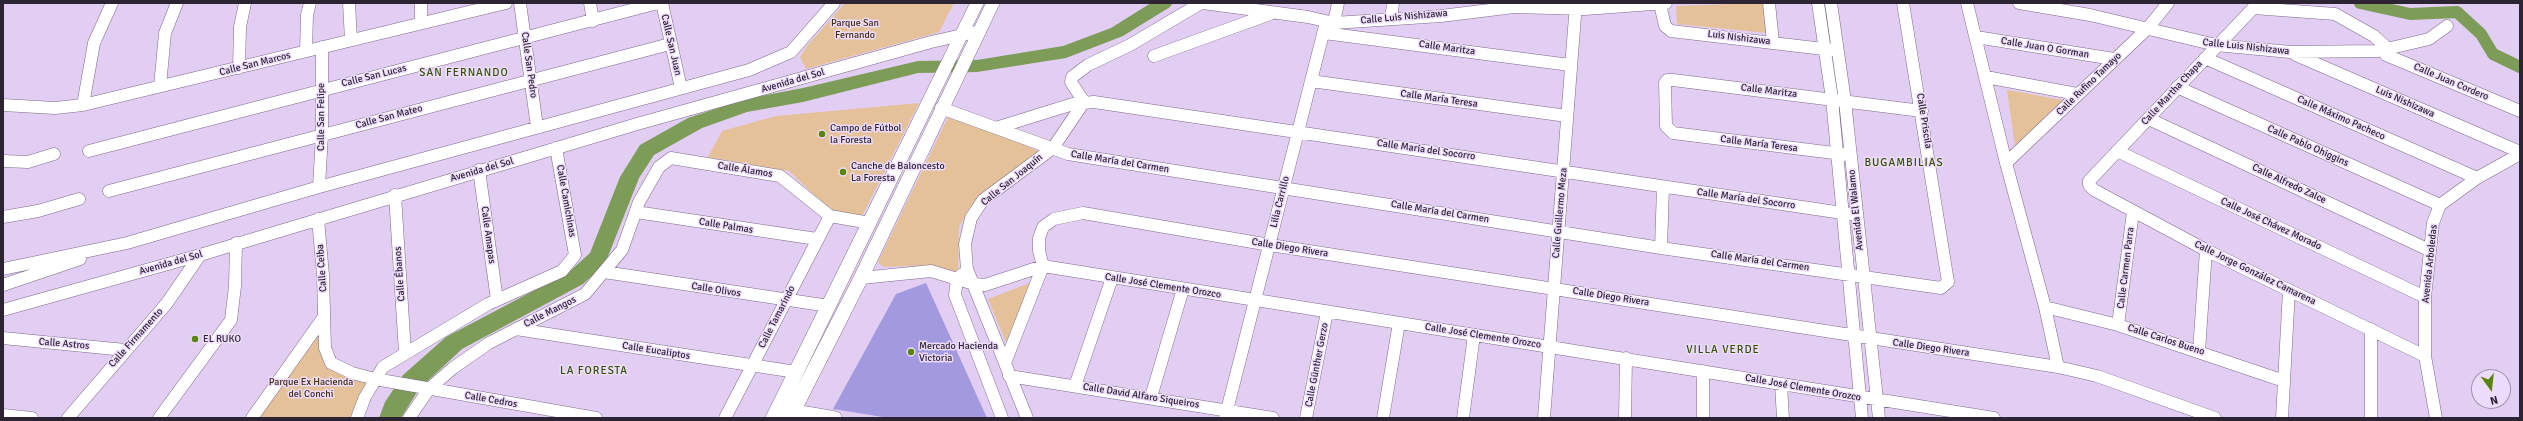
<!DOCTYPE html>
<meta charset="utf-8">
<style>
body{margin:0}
#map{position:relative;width:2523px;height:421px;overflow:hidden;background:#e2cef3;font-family:Signika,sans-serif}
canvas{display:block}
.frame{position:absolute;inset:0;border:4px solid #2c2432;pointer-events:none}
.north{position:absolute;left:2471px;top:369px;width:40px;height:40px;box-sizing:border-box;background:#eddcfb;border:1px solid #a092ab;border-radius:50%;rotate:165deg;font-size:11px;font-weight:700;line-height:16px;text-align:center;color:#2c2432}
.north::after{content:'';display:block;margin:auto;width:14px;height:18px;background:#59840f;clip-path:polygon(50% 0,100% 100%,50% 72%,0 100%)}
</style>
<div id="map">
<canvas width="2523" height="421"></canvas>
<div class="frame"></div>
<div class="north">N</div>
</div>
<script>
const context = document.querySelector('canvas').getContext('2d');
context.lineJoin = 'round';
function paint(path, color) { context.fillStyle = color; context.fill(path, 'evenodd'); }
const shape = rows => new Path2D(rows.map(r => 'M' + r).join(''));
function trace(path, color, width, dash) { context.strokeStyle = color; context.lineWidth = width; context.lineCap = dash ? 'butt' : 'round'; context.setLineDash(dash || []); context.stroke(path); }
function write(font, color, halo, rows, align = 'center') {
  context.font = font + ' Signika,sans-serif'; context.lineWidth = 3; context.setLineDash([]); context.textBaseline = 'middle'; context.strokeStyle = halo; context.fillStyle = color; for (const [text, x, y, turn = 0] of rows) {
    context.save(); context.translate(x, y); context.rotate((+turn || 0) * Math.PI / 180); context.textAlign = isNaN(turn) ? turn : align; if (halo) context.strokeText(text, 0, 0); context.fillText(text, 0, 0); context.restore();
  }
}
const green = shape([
 [845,3,954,3,939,32,806,69,800,57,807,46],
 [1764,3,1767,33,1677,24,1676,6],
 [2007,90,2063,100,2015,146],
 [919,103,862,216,833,213,789,171,708,157,722,131,776,116],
 [948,117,1002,134,1040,152,970,207,959,227,958,273,933,265,883,267,878,262],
 [1040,279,1012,357,988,299],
 [323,318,328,358,374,382,357,418,252,418]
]);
const canal = shape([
 [2360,3,2410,14,2457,12,2481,34,2493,54,2520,67]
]);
const river = shape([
 [1151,3,1173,3,1170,7,1123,36,1066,58,977,72,918,73,803,102,747,112,702,128,654,155,639,178,605,264,583,284,462,349,419,389,401,418,379,418,385,402,403,375,446,337,569,272,590,253,620,177,640,145,688,118,745,99,803,88,918,61,977,60,1063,46,1111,28,1151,3]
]);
const building = shape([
 [926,283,987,418,889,418,833,409,896,294]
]);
const minor = shape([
 [349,3,351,40],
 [421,3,421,23],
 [520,3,537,127],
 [590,3,593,21],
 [662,3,681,88],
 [1203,3,1308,17,1334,23,1441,16,1514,7,1585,9,1666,3],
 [1769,3,1773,42],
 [1818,3,1832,99,1862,418],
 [1831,3,1845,101,1879,418],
 [1967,3,2006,163],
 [2019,3,2090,15,2216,45,2290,52,2378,51,2429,39,2447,26],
 [2258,3,2089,181,2089,185,2094,190,2206,250,2425,356],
 [1660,4,1665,26,1671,31,1832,50],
 [2253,8,2335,14,2374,36,2384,45,2386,55,2520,111],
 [1391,19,1393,3],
 [1334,23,1338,3],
 [1324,33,1570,65],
 [1976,37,2114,59],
 [306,51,307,15,310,3],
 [2296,55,2520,152],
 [1154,56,1270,14],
 [2205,58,2477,178],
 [239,68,240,27,245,3],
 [1986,77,2077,94],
 [1311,81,1567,116],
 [160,86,165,33,177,3],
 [2177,87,2440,205],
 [3,105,55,108,83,105,506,3],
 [83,105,94,43,112,3],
 [941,108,1068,154,1661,248,1941,288,1948,282,1903,3],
 [2149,119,2429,250],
 [999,127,1073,104,1094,102,1856,215],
 [89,151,658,3],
 [2117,151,2425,297],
 [1850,155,1673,133,1666,126,1665,83,1667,80,1673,80,1922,111],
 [3,161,28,162,54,154],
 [479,170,497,300],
 [319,187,322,134,322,47],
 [109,191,670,44],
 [395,195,405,353],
 [636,212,817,239],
 [830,216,870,223],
 [3,217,38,211,79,199],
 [318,219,323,275,325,348,331,363,352,373,375,379,596,418],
 [1661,248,1663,187],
 [3,269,127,243,319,187,749,70,791,52,834,3],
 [604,272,829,306],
 [962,274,957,279,955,295,1002,418],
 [861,278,931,271,974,284,985,285,1043,266,1994,418],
 [3,285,80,259],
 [2045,307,2118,325,2284,381],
 [3,310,200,255,637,124,931,42,980,31],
 [2118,325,2133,212],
 [516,329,796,372],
 [2371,329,2371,418],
 [3,338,125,350],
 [2199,351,2206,250],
 [1005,363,1043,266,1039,251,1039,238,1043,227,1054,219,1083,213,1270,245,2058,367,2097,376,2215,418],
 [2058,367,2045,307,2006,163,2148,28,2168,3],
 [1703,371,1703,418],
 [1009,376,1273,418],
 [1781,384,1783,418],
 [1075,386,1112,278],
 [1151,397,1183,289],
 [3,415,32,418],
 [68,418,167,303,200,255],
 [159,418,231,320,235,286,236,243],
 [252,418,323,318],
 [357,418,365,397,383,367,488,304,562,271,575,255,556,148],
 [409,418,429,389,453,368,489,343,585,294,622,250,639,202,659,167,671,158,780,176,830,216],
 [725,418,830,216],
 [1027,418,967,269,965,244,971,218,983,200,1053,148,1084,102,1071,82,1072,77,1088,65,1130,45,1201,3],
 [1225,418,1326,22],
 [1306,418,1327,312],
 [1383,418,1399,323],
 [1463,418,1474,335],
 [1544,418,1576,3],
 [1625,418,1626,358],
 [2282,418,2289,290],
 [2436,418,2425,356,2425,297,2433,223,2440,205,2477,178,2520,154]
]);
const major = shape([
 [970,3,984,3,798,385,853,278,986,3,1000,3,869,278,804,406,834,411,840,413,842,418,765,418,970,3]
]);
const markers = [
 [822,134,4,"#59840f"],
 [843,172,4,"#59840f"],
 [195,339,4,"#59840f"],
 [911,352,4,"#59840f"]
];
const streetNames = [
 ["Calle Luis Nishizawa",1404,17,-5],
 ["Luis Nishizawa",1739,38,7],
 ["Calle San Juan",671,45,77],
 ["Calle Luis Nishizawa",2246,47,6],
 ["Calle Maritza",1447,48,8],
 ["Calle Juan O Gorman",2045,48,9],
 ["Calle San Marcos",255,64,-14],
 ["Calle San Pedro",529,65,82],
 ["Calle San Lucas",374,76,-14],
 ["Avenida del Sol",793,81,-16],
 ["Calle Juan Cordero",2451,82,23],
 ["Calle Rufino Tamayo",2089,84,-44],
 ["Calle Maritza",1769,91,7],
 ["Calle Martha Chapa",2172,93,-47],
 ["Calle María Teresa",1439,99,8],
 ["Luis Nishizawa",2405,102,24],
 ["Calle San Felipe",321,117,-90],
 ["Calle San Mateo",389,117,-15],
 ["Calle Máximo Pacheco",2341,118,24],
 ["Calle Priscila",1924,121,81],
 ["Calle María Teresa",1759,144,7],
 ["Calle Pablo Ohiggins",2308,146,24],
 ["Calle María del Socorro",1426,150,8],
 ["Calle María del Carmen",1120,162,9],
 ["Avenida del Sol",482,170,-16],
 ["Calle Álamos",745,170,9],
 ["Calle San Joaquín",1012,180,-39],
 ["Calle Alfredo Zalce",2289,184,25],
 ["Calle María del Socorro",1746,199,8],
 ["Calle Camichinas",566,201,80],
 ["Lilia Carrillo",1280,202,-76],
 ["Avenida El Walamo",1856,210,-96],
 ["Calle María del Carmen",1440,212,9],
 ["Calle Guillermo Meza",1560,213,-85],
 ["Calle José Chávez Morado",2271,224,25],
 ["Calle Palmas",726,226,9],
 ["Calle Amapas",488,235,82],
 ["Calle Diego Rivera",1290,248,9],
 ["Calle María del Carmen",1760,261,8],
 ["Avenida del Sol",171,263,-16],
 ["Avenida Arboledas",2430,264,-84],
 ["Calle Ceiba",322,268,-94],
 ["Calle Carmen Parra",2126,268,-83],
 ["Calle Jorge González Camarena",2255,273,26],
 ["Calle Ébanos",400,274,-94],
 ["Calle José Clemente Orozco",1163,286,9],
 ["Calle Olivos",716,290,9],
 ["Calle Diego Rivera",1611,297,9],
 ["Calle Mangos",550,312,-27],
 ["Calle Tamarindo",777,317,-63],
 ["Calle José Clemente Orozco",1483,336,9],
 ["Calle Firmamento",136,338,-48],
 ["Calle Carlos Bueno",2166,340,18],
 ["Calle Astros",64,344,5],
 ["Calle Diego Rivera",1931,348,8],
 ["Calle Eucaliptos",656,351,9],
 ["Calle Günther Gerzo",1317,365,-79],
 ["Calle José Clemente Orozco",1803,388,10],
 ["Calle David Alfaro Siqueiros",1141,396,9],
 ["Calle Cedros",491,400,10]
];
const parkNames = [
 ["Parque San",855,23],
 ["Fernando",855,35],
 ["Parque Ex Hacienda",311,382],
 ["del Conchi",311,394]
];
const poiNames = [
 ["Campo de Fútbol",830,128],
 ["la Foresta",830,140],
 ["Canche de Baloncesto",851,166],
 ["La Foresta",851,178],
 ["EL RUKO",203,339],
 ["Mercado Hacienda",919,346],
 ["Victoria",919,358]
];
const neighbourhoodNames = [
 ["SAN FERNANDO",464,73],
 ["BUGAMBILIAS",1904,163],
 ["VILLA VERDE",1723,350],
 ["LA FORESTA",594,371]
];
paint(green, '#e5c19a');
trace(canal, '#7d9c58', 12);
paint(river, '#7d9c58');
paint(building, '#a299df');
trace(minor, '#7c6a8b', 13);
trace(major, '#7c6a8b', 1);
trace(minor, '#fff', 12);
paint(major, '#fff');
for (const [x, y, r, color] of markers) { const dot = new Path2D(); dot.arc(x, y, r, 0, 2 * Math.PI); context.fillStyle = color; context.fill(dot); trace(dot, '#eddcfb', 1.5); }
write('10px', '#2c2432', '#eddcfb', streetNames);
write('10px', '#432d11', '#eddcfb', parkNames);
write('10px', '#2c2432', '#eddcfb', poiNames, 'left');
context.letterSpacing = '1px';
write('11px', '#324d04', '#eddcfb', neighbourhoodNames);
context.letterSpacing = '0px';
</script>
